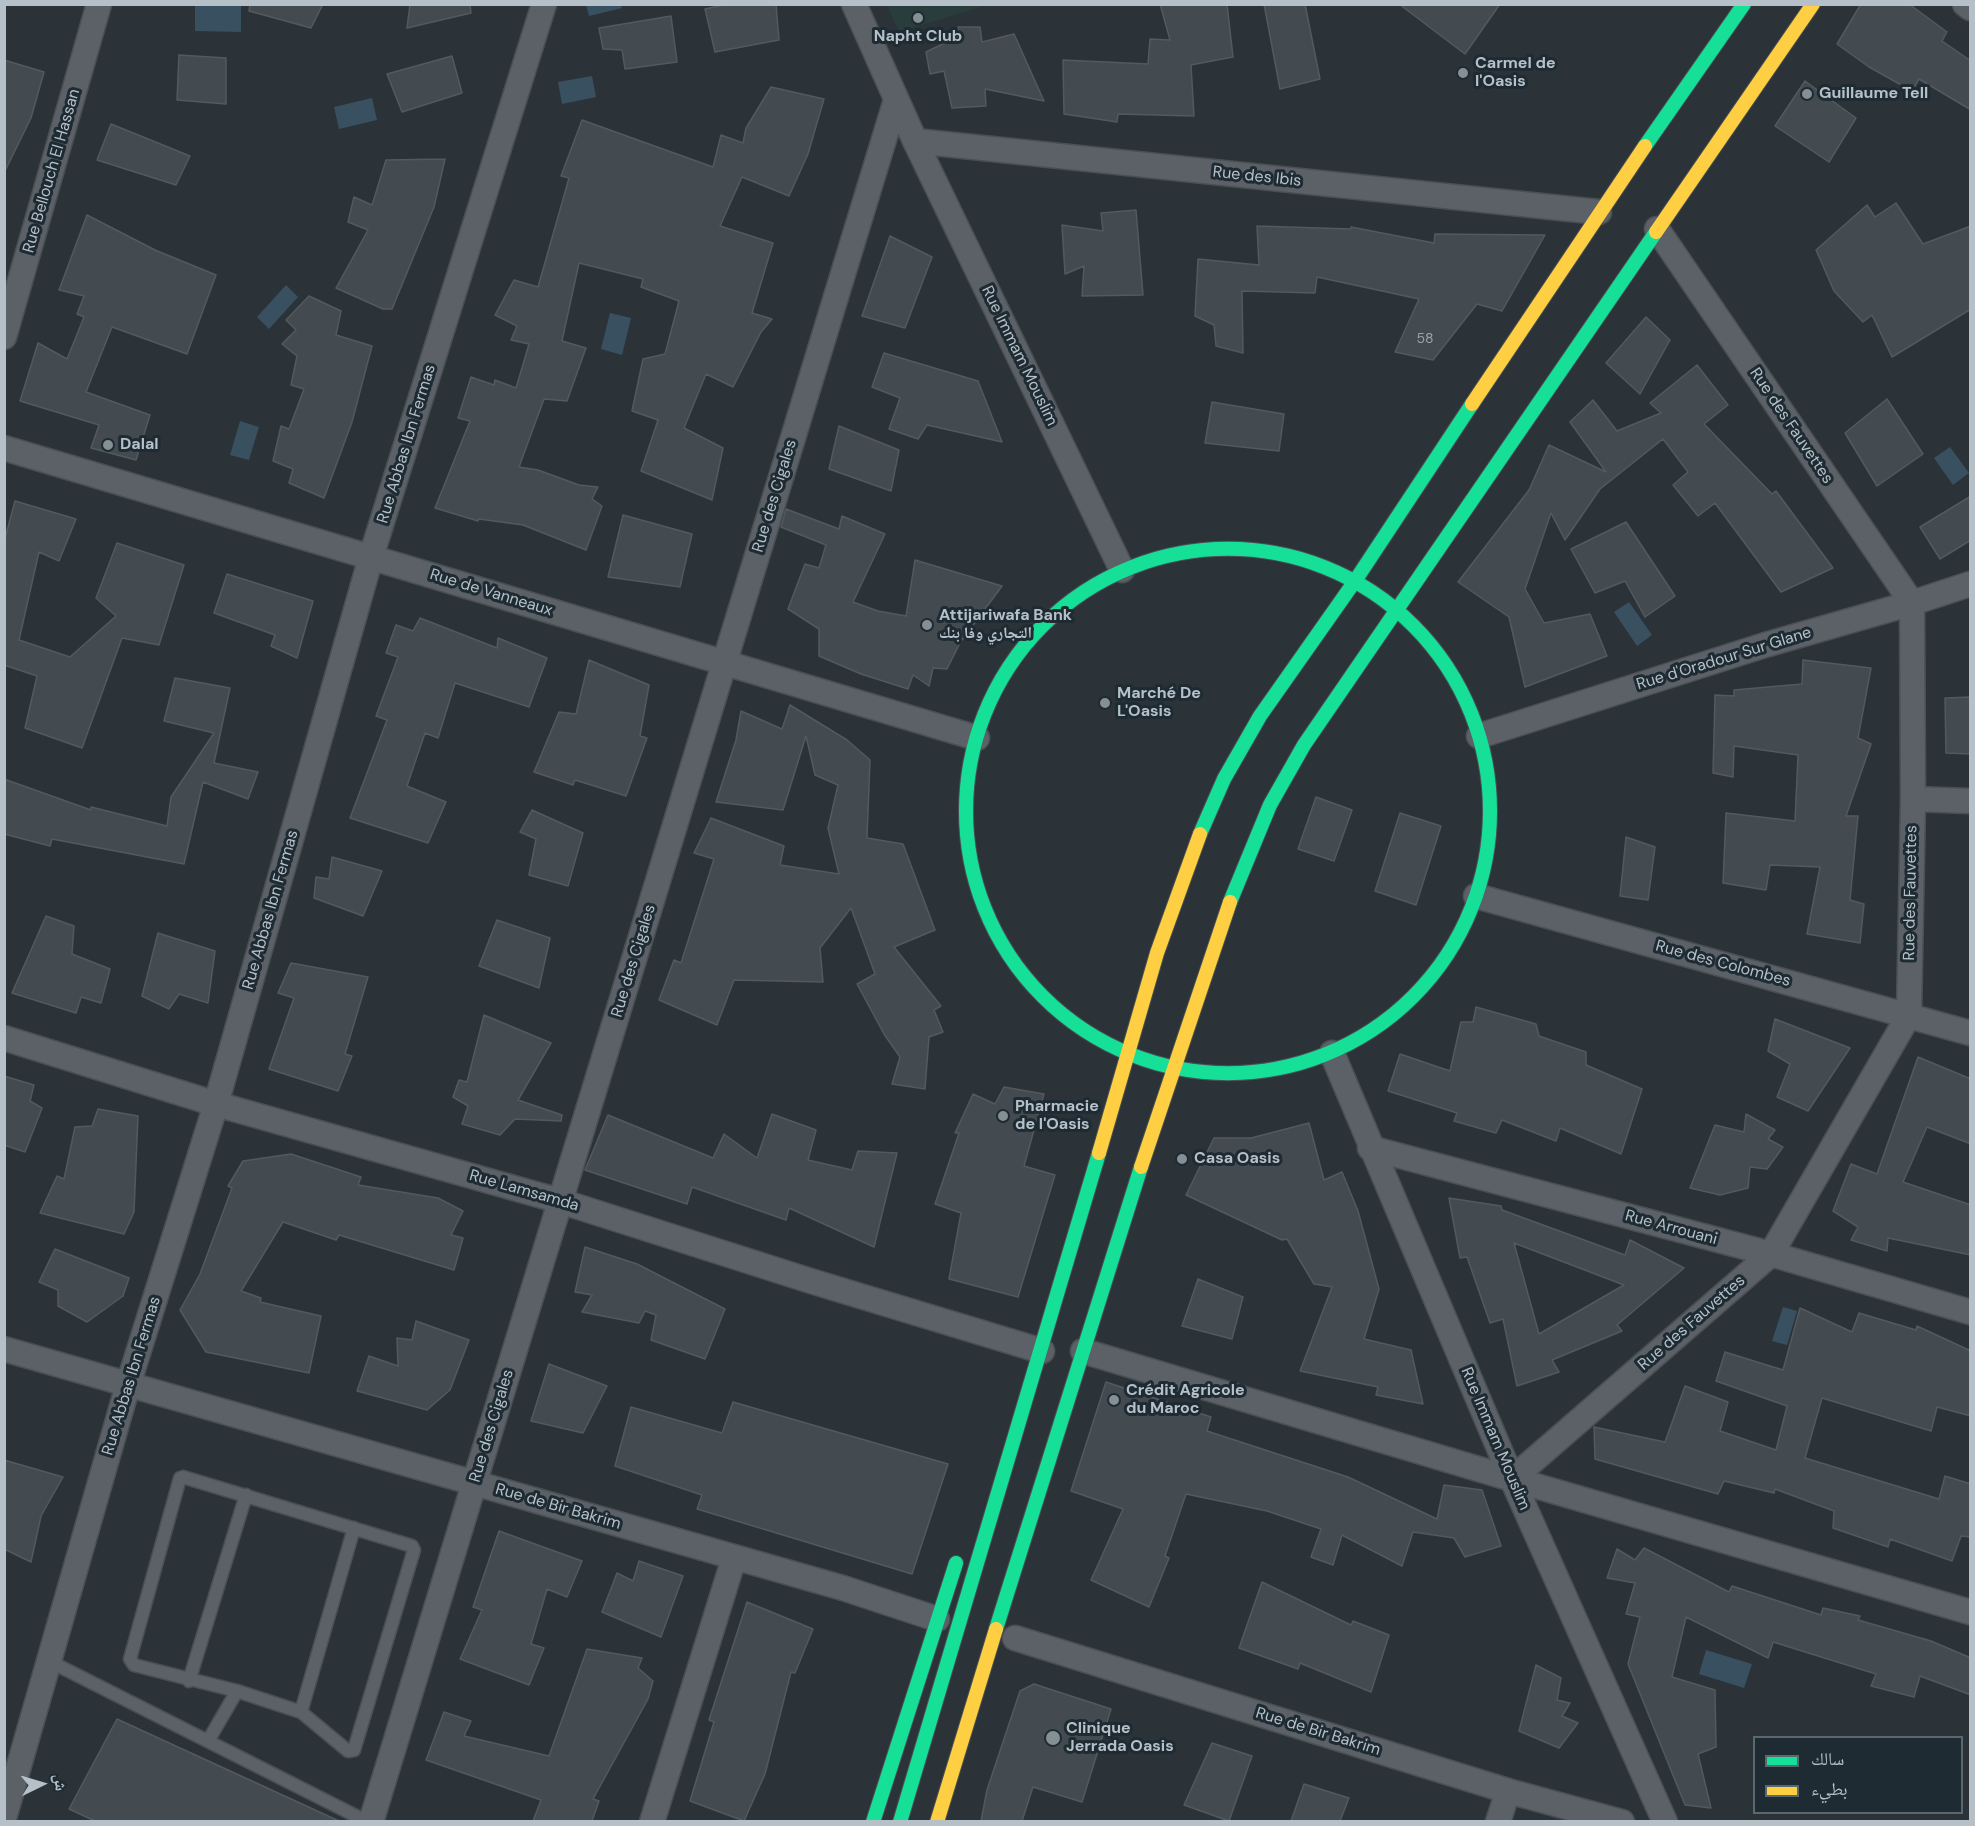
<!DOCTYPE html>
<meta charset="utf-8">
<style>
body{margin:0}
#map{position:relative;width:1975px;height:1826px;overflow:hidden;background:#2b3338;font-family:"DM Sans","Noto Naskh Arabic",sans-serif}
canvas{display:block}
.frame{position:absolute;inset:0;border:6px solid #b5c0c9;pointer-events:none}
.legend{position:absolute;left:1753px;top:1736px;width:210px;height:78px;box-sizing:border-box;background:#1e2b33;border:2px solid #5a676f;margin:0;padding:8px 10px;list-style:none;font-size:18px;color:#b5c0c9}
.legend li{display:flex;align-items:center;gap:12px;height:30px}
.legend b{width:30px;border:2px solid #5a676f}
.north{position:absolute;left:12px;top:1754px;width:60px;height:60px;-webkit-text-stroke:4px #1e2b33;paint-order:stroke;rotate:85deg;font-size:16px;font-weight:700;line-height:24px;text-align:center;color:#b5c0c9}
.north::after{content:'';display:block;margin:auto;width:21px;height:27px;background:#b5c0c9;clip-path:polygon(50% 0,100% 100%,50% 72%,0 100%)}
</style>
<div id="map">
<canvas width="1975" height="1826"></canvas>
<div class="frame"></div>
<ul class="legend">
<li><b style="height:8px;background:#16e098"></b>سالك</li>
<li><b style="height:8px;background:#ffcf43"></b>بطيء</li>
</ul>
<div class="north">ش</div>
</div>
<script>
const context = document.querySelector('canvas').getContext('2d');
context.lineJoin = 'round';
function paint(path, color) { context.fillStyle = color; context.fill(path, 'evenodd'); }
const shape = rows => new Path2D(rows.map(r => 'M' + r).join(''));
function trace(path, color, width, dash) { context.strokeStyle = color; context.lineWidth = width; context.lineCap = dash ? 'butt' : 'round'; context.setLineDash(dash || []); context.stroke(path); }
function write(font, color, halo, rows, align = 'center') {
  context.font = font + ' "DM Sans","Noto Naskh Arabic",sans-serif'; context.lineWidth = 6; context.setLineDash([]); context.textBaseline = 'middle'; context.strokeStyle = halo; context.fillStyle = color; for (const [text, x, y, turn = 0] of rows) {
    context.save(); context.translate(x, y); context.rotate((+turn || 0) * Math.PI / 180); context.textAlign = isNaN(turn) ? turn : align; if (halo) context.strokeText(text, 0, 0); context.fillText(text, 0, 0); context.restore();
  }
}
const green = shape([
 [887,5,987,5,899,32]
]);
const water = shape([
 [195,5,241,5,241,32,195,31],
 [586,5,621,5,622,8,589,16],
 [592,76,596,97,562,104,558,82],
 [372,98,377,120,339,129,334,107],
 [286,285,298,297,269,329,257,317],
 [610,313,631,318,622,355,601,349],
 [240,421,259,427,249,460,230,455],
 [1950,447,1969,473,1953,485,1934,458],
 [1629,602,1652,635,1637,646,1614,612],
 [1783,1307,1797,1311,1787,1345,1772,1341],
 [1706,1650,1752,1664,1744,1688,1699,1674]
]);
const building = shape([
 [250,4,323,4,311,28,249,11,250,4],
 [410,4,470,4,471,13,407,28,410,4],
 [728,4,776,4,779,40,715,52,705,9,728,4],
 [1160,4,1227,4,1233,57,1191,65,1194,116,1118,114,1117,122,1064,114,1063,60,1148,64,1150,39,1170,40,1160,4],
 [1264,4,1305,4,1320,79,1280,89,1264,4],
 [1399,4,1500,4,1465,54,1399,4],
 [1861,4,1909,4,1947,32,1942,41,1971,61,1971,110,1919,79,1912,91,1869,67,1837,44,1861,4],
 [671,16,677,62,625,69,622,50,603,49,599,28,671,16],
 [958,27,980,27,982,42,1014,34,1044,101,985,89,986,106,952,108,944,71,930,74,926,52,959,36,958,27],
 [179,55,226,58,226,104,177,100,179,55],
 [452,56,462,93,402,112,387,74,452,56],
 [4,60,44,72,31,118,4,173,4,60],
 [1805,81,1856,118,1829,162,1775,126,1805,81],
 [771,87,824,99,808,154,789,196,742,177,720,226,773,243,752,313,772,319,761,332,733,387,706,374,684,428,723,448,712,500,641,471,658,420,632,411,643,359,665,354,679,301,641,287,643,279,579,263,562,341,586,348,567,401,544,399,519,467,538,470,579,485,598,487,592,499,602,506,586,550,523,525,479,519,478,521,435,508,470,421,458,418,471,377,494,385,495,380,516,388,529,344,511,340,517,326,495,315,514,280,538,287,569,178,561,176,582,120,713,167,721,135,743,143,746,128,771,87],
 [111,124,190,156,176,185,97,160,111,124],
 [445,159,434,207,392,309,383,309,336,288,368,230,348,222,354,197,372,205,386,160,445,159],
 [1896,203,1923,244,1971,226,1971,309,1892,357,1872,315,1863,322,1834,291,1816,250,1867,205,1875,217,1896,203],
 [1136,210,1143,295,1082,296,1084,266,1065,274,1062,225,1103,231,1101,213,1136,210],
 [87,215,155,250,216,275,187,354,112,327,86,392,150,415,136,460,91,448,99,425,20,401,38,343,67,359,84,317,77,314,84,296,59,290,87,215],
 [1257,226,1351,229,1351,227,1434,243,1435,234,1545,235,1502,311,1477,304,1433,360,1395,352,1419,299,1317,277,1315,293,1242,291,1243,353,1216,346,1214,325,1195,316,1198,259,1259,265,1257,226],
 [890,236,932,257,905,328,862,316,890,236],
 [309,296,341,311,336,335,372,346,352,422,324,498,289,483,293,469,273,461,281,426,289,429,304,389,291,385,297,356,282,344,296,330,286,320,309,296],
 [1646,317,1670,340,1640,394,1606,363,1646,317],
 [884,353,978,381,1002,442,927,425,918,439,889,429,900,398,872,387,884,353],
 [1697,365,1728,405,1704,424,1772,494,1776,491,1833,568,1781,592,1715,503,1698,516,1673,485,1688,472,1663,439,1600,489,1565,540,1551,513,1525,589,1544,623,1590,614,1607,656,1525,687,1509,617,1458,582,1529,490,1549,445,1606,472,1570,422,1593,400,1617,431,1661,413,1650,403,1697,365],
 [1887,399,1923,454,1877,486,1845,433,1887,399],
 [1212,402,1284,414,1279,451,1205,443,1212,402],
 [839,426,899,450,891,491,829,469,839,426],
 [1971,496,1971,540,1940,559,1920,527,1971,496],
 [15,501,76,519,59,561,39,552,19,640,70,657,116,616,96,598,117,543,184,565,159,645,122,638,82,748,25,728,37,676,4,665,4,542,15,501],
 [786,509,839,529,842,516,885,534,853,602,878,611,906,616,915,560,1002,586,960,643,947,669,933,668,929,686,913,675,908,689,861,674,819,656,819,629,788,609,805,564,819,568,826,545,781,527,786,509],
 [623,515,692,534,680,587,608,577,623,515],
 [1626,522,1675,596,1645,617,1625,581,1595,593,1571,549,1626,522],
 [227,574,313,601,297,658,271,646,275,635,214,613,227,574],
 [420,618,497,648,498,638,547,658,529,707,455,683,438,738,425,733,407,786,446,802,428,843,350,818,387,720,376,716,398,657,386,653,396,625,413,631,420,618],
 [589,660,649,685,640,736,647,738,626,796,575,780,573,785,534,772,559,712,576,714,589,660],
 [1803,660,1871,668,1858,738,1871,744,1846,816,1858,816,1850,900,1864,904,1860,943,1807,934,1820,867,1770,865,1766,890,1723,883,1726,813,1795,821,1798,755,1734,746,1733,777,1713,773,1715,695,1734,696,1734,690,1802,684,1803,660],
 [175,678,230,688,214,763,258,772,248,799,203,782,184,864,52,839,50,846,4,834,4,779,91,810,91,807,167,826,171,797,214,733,164,721,175,678],
 [1971,697,1971,754,1946,753,1945,698,1971,697],
 [790,705,847,740,870,760,867,838,903,844,935,930,894,947,941,1006,934,1010,943,1032,929,1037,925,1089,892,1084,900,1057,884,1034,857,984,875,974,851,908,820,948,823,982,734,980,717,1025,659,1000,674,960,681,963,714,859,694,853,711,818,784,846,780,865,839,874,828,828,838,785,815,775,806,736,783,810,716,802,736,740,741,711,782,729,790,705],
 [1316,797,1352,810,1334,861,1298,849,1316,797],
 [532,810,583,833,568,886,529,875,536,839,520,832,532,810],
 [1400,813,1441,826,1416,905,1375,891,1400,813],
 [1626,837,1655,847,1648,900,1620,896,1626,837],
 [332,857,382,871,363,916,314,898,316,877,329,879,332,857],
 [46,916,74,926,72,954,110,969,101,1003,81,997,76,1013,12,993,46,916],
 [497,920,550,938,539,988,479,966,497,920],
 [158,933,215,951,208,1003,179,994,169,1009,142,996,158,933],
 [291,963,368,977,345,1054,352,1056,338,1091,269,1069,294,998,278,993,291,963],
 [1476,1007,1536,1024,1539,1036,1586,1052,1586,1065,1642,1089,1621,1154,1560,1128,1556,1141,1502,1120,1496,1133,1454,1121,1457,1113,1388,1091,1400,1054,1450,1071,1461,1022,1473,1022,1476,1007],
 [484,1015,551,1043,518,1100,562,1115,561,1121,515,1119,500,1135,462,1124,468,1106,453,1097,459,1080,467,1082,484,1015],
 [1775,1019,1850,1048,1808,1111,1777,1097,1790,1064,1768,1051,1775,1019],
 [1918,1057,1971,1079,1971,1144,1927,1127,1903,1182,1971,1205,1971,1255,1888,1238,1887,1251,1851,1240,1858,1227,1833,1211,1851,1164,1877,1174,1918,1057],
 [4,1076,34,1085,30,1101,42,1108,25,1152,4,1145,4,1076],
 [1004,1087,1044,1094,1024,1166,1055,1175,1018,1297,949,1279,961,1213,935,1204,959,1133,955,1133,973,1094,995,1104,1004,1087],
 [98,1109,138,1116,134,1212,124,1234,40,1213,57,1176,64,1179,75,1127,92,1126,98,1109],
 [772,1114,816,1130,808,1160,852,1170,858,1151,897,1153,874,1247,789,1208,786,1220,692,1187,687,1204,585,1170,608,1115,713,1158,724,1134,757,1158,772,1114],
 [1746,1114,1775,1130,1768,1139,1783,1147,1767,1169,1750,1167,1748,1188,1720,1195,1690,1188,1715,1125,1744,1132,1746,1114],
 [1309,1123,1324,1180,1342,1172,1358,1211,1379,1289,1364,1339,1411,1350,1423,1404,1376,1395,1378,1387,1300,1371,1332,1287,1314,1284,1287,1239,1282,1240,1186,1195,1214,1138,1251,1138,1309,1123],
 [291,1154,361,1177,358,1185,438,1198,463,1211,451,1235,463,1238,454,1270,339,1235,336,1240,283,1222,241,1291,261,1298,260,1302,321,1316,309,1373,206,1352,180,1310,200,1274,232,1188,228,1186,243,1161,291,1154],
 [1449,1198,1501,1206,1502,1210,1625,1255,1630,1240,1684,1268,1617,1325,1622,1331,1552,1360,1559,1372,1517,1386,1503,1319,1490,1323,1467,1257,1460,1258,1449,1198],
 [1514,1243,1624,1285,1539,1334,1514,1243],
 [585,1247,637,1264,725,1309,705,1359,651,1340,656,1315,645,1311,639,1323,582,1312,592,1295,575,1292,585,1247],
 [55,1249,129,1278,123,1296,87,1322,58,1306,58,1290,39,1282,55,1249],
 [1198,1279,1243,1297,1232,1339,1182,1326,1198,1279],
 [1800,1308,1852,1332,1859,1313,1916,1330,1917,1326,1971,1351,1971,1416,1937,1407,1931,1431,1822,1398,1805,1458,1939,1499,1945,1476,1971,1484,1971,1537,1961,1536,1952,1561,1890,1539,1888,1547,1833,1528,1834,1511,1775,1489,1774,1493,1724,1481,1718,1494,1595,1459,1594,1427,1665,1442,1685,1386,1728,1402,1720,1431,1776,1450,1787,1406,1716,1381,1725,1352,1783,1370,1800,1308],
 [416,1321,469,1340,450,1390,427,1410,357,1391,369,1356,398,1366,397,1338,412,1340,416,1321],
 [549,1364,607,1386,583,1433,531,1421,549,1364],
 [1106,1382,1211,1417,1207,1431,1348,1477,1437,1519,1444,1485,1482,1490,1501,1546,1465,1557,1454,1538,1413,1532,1402,1566,1342,1535,1333,1565,1311,1557,1321,1529,1267,1511,1186,1494,1165,1556,1169,1558,1149,1607,1091,1580,1123,1509,1071,1491,1106,1382],
 [733,1402,948,1464,912,1574,697,1509,702,1495,615,1466,631,1407,722,1433,733,1402],
 [4,1460,63,1477,41,1516,31,1562,4,1549,4,1460],
 [499,1531,582,1561,567,1597,547,1589,531,1644,544,1648,529,1685,460,1659,482,1610,473,1607,499,1531],
 [1644,1548,1729,1592,1732,1586,1821,1615,1823,1608,1860,1616,1858,1620,1931,1641,1971,1658,1971,1695,1920,1676,1914,1697,1871,1686,1876,1674,1773,1642,1768,1658,1686,1617,1672,1677,1715,1690,1716,1747,1698,1754,1711,1808,1685,1805,1628,1664,1640,1617,1626,1614,1635,1583,1607,1578,1617,1549,1635,1560,1644,1548],
 [639,1561,683,1576,661,1637,602,1612,617,1573,633,1581,639,1561],
 [1262,1582,1351,1625,1353,1621,1389,1635,1371,1692,1300,1663,1298,1669,1239,1648,1262,1582],
 [747,1602,813,1629,795,1673,791,1672,765,1774,744,1821,690,1801,714,1722,709,1720,747,1602],
 [587,1649,642,1658,638,1668,653,1681,648,1699,593,1799,599,1801,592,1821,533,1821,541,1800,426,1760,444,1712,471,1721,464,1736,549,1756,587,1649],
 [1536,1665,1561,1678,1557,1700,1570,1703,1562,1716,1578,1723,1559,1748,1519,1731,1536,1665],
 [1034,1684,1111,1709,1082,1802,1033,1787,1022,1821,981,1821,987,1790,1020,1691,1034,1684],
 [117,1719,339,1821,95,1821,69,1809,117,1719],
 [1212,1743,1252,1756,1229,1821,1184,1805,1212,1743],
 [1304,1784,1349,1798,1340,1821,1291,1821,1304,1784]
]);
const lane = shape([
 [183,1477,412,1546,414,1550,354,1750,348,1751,301,1712,237,1691,134,1665,130,1659,180,1478,183,1477],
 [49,1661,368,1822],
 [189,1681,246,1495],
 [301,1712,354,1528],
 [208,1741,237,1691]
]);
const street = shape([
 [854,4,915,141,1122,570],
 [1965,4,1970,8],
 [915,141,1599,212],
 [4,337,99,4],
 [4,448,977,738],
 [1479,736,1765,645,1912,603,1970,584],
 [1913,799,1970,801],
 [1476,896,1970,1033],
 [4,1038,216,1104,560,1201,814,1282,1042,1351],
 [1332,1053,1512,1479,1665,1822],
 [1370,1148,1771,1254,1970,1312],
 [4,1349,843,1588,937,1619],
 [1083,1351,1512,1479,1771,1254,1909,1015,1913,799,1912,603,1657,229],
 [1512,1479,1970,1612],
 [1015,1638,1508,1791,1622,1822],
 [4,1818,128,1385,216,1104,371,557,544,4],
 [371,1822,896,100],
 [652,1822,734,1558],
 [1498,1822,1508,1791]
]);
const fast = shape([
 [1645,146,1744,4],
 '966 811a262 262 0 1 1 524 0a262 262 0 1 1-524 0Z',
 [1200,834,1224,779,1260,716,1355,581,1472,404],
 [1230,902,1270,805,1304,745,1656,232],
 [996,1629,1141,1167],
 [873,1822,956,1563],
 [900,1822,1099,1153]
]);
const slow = shape([
 [1656,232,1813,4],
 [1472,404,1645,146],
 [1099,1153,1157,953,1200,834],
 [1141,1167,1230,902],
 [937,1822,996,1629]
]);
const markers = [
 [918,18,6,"#858f96"],
 [1463,73,6,"#858f96"],
 [1807,94,6,"#858f96"],
 [108,445,6,"#858f96"],
 [927,625,6,"#858f96"],
 [1105,703,6,"#858f96"],
 [1003,1116,6,"#858f96"],
 [1182,1159,6,"#858f96"],
 [1114,1400,6,"#858f96"],
 [1053,1738,8,"#858f96"]
];
const numberNames = [
 ["58",1425,339]
];
const poiNames = [
 ["Napht Club",918,37,"center"],
 ["Carmel de",1475,64],
 ["l'Oasis",1475,82],
 ["Guillaume Tell",1819,94],
 ["Dalal",120,445],
 ["Attijariwafa Bank",939,616],
 ["التجاري وفا بنك",939,634],
 ["Marché De",1117,694],
 ["L'Oasis",1117,712],
 ["Pharmacie",1015,1107],
 ["de l'Oasis",1015,1125],
 ["Casa Oasis",1194,1159],
 ["Crédit Agricole",1126,1391],
 ["du Maroc",1126,1409],
 ["Clinique",1066,1729],
 ["Jerrada Oasis",1066,1747]
];
const streetNames = [
 ["Rue Bellouch El Hassan",52,171,-74],
 ["Rue des Ibis",1257,177,6],
 ["Rue Immam Mouslim",1019,356,64],
 ["Rue des Fauvettes",1791,426,56],
 ["Rue Abbas Ibn Fermas",407,444,-73],
 ["Rue des Cigales",775,496,-73],
 ["Rue de Vanneaux",491,593,17],
 ["Rue d'Oradour Sur Glane",1724,659,-17],
 ["Rue des Fauvettes",1911,893,-89],
 ["Rue Abbas Ibn Fermas",271,910,-74],
 ["Rue des Cigales",634,961,-73],
 ["Rue des Colombes",1723,964,15],
 ["Rue Lamsamda",524,1191,16],
 ["Rue Arrouani",1671,1228,15],
 ["Rue des Fauvettes",1692,1323,-41],
 ["Rue Abbas Ibn Fermas",132,1376,-73],
 ["Rue des Cigales",492,1426,-73],
 ["Rue Immam Mouslim",1495,1439,67],
 ["Rue de Bir Bakrim",558,1507,16],
 ["Rue de Bir Bakrim",1318,1732,17]
];
paint(green, '#283d3c');
paint(water, '#395060');
paint(building, '#444b50');
trace(building, '#535a5f', 1.5);
trace(lane, '#494f53', 15);
trace(street, '#494f53', 27);
trace(fast, '#494f53', 16);
trace(slow, '#494f53', 16);
trace(lane, '#5b6166', 12);
trace(street, '#5b6166', 24);
trace(fast, '#16e098', 14);
trace(slow, '#ffcf43', 14);
for (const [x, y, r, color] of markers) { const dot = new Path2D(); dot.arc(x, y, r, 0, 2 * Math.PI); context.fillStyle = color; context.fill(dot); trace(dot, '#1e2b33', 2); }
write('14px', '#99a3ab', null, numberNames);
write('bold 16px', '#b5c0c9', '#1e2b33', poiNames, 'left');
write('16px', '#b5c0c9', '#1e2b33', streetNames);
</script>
